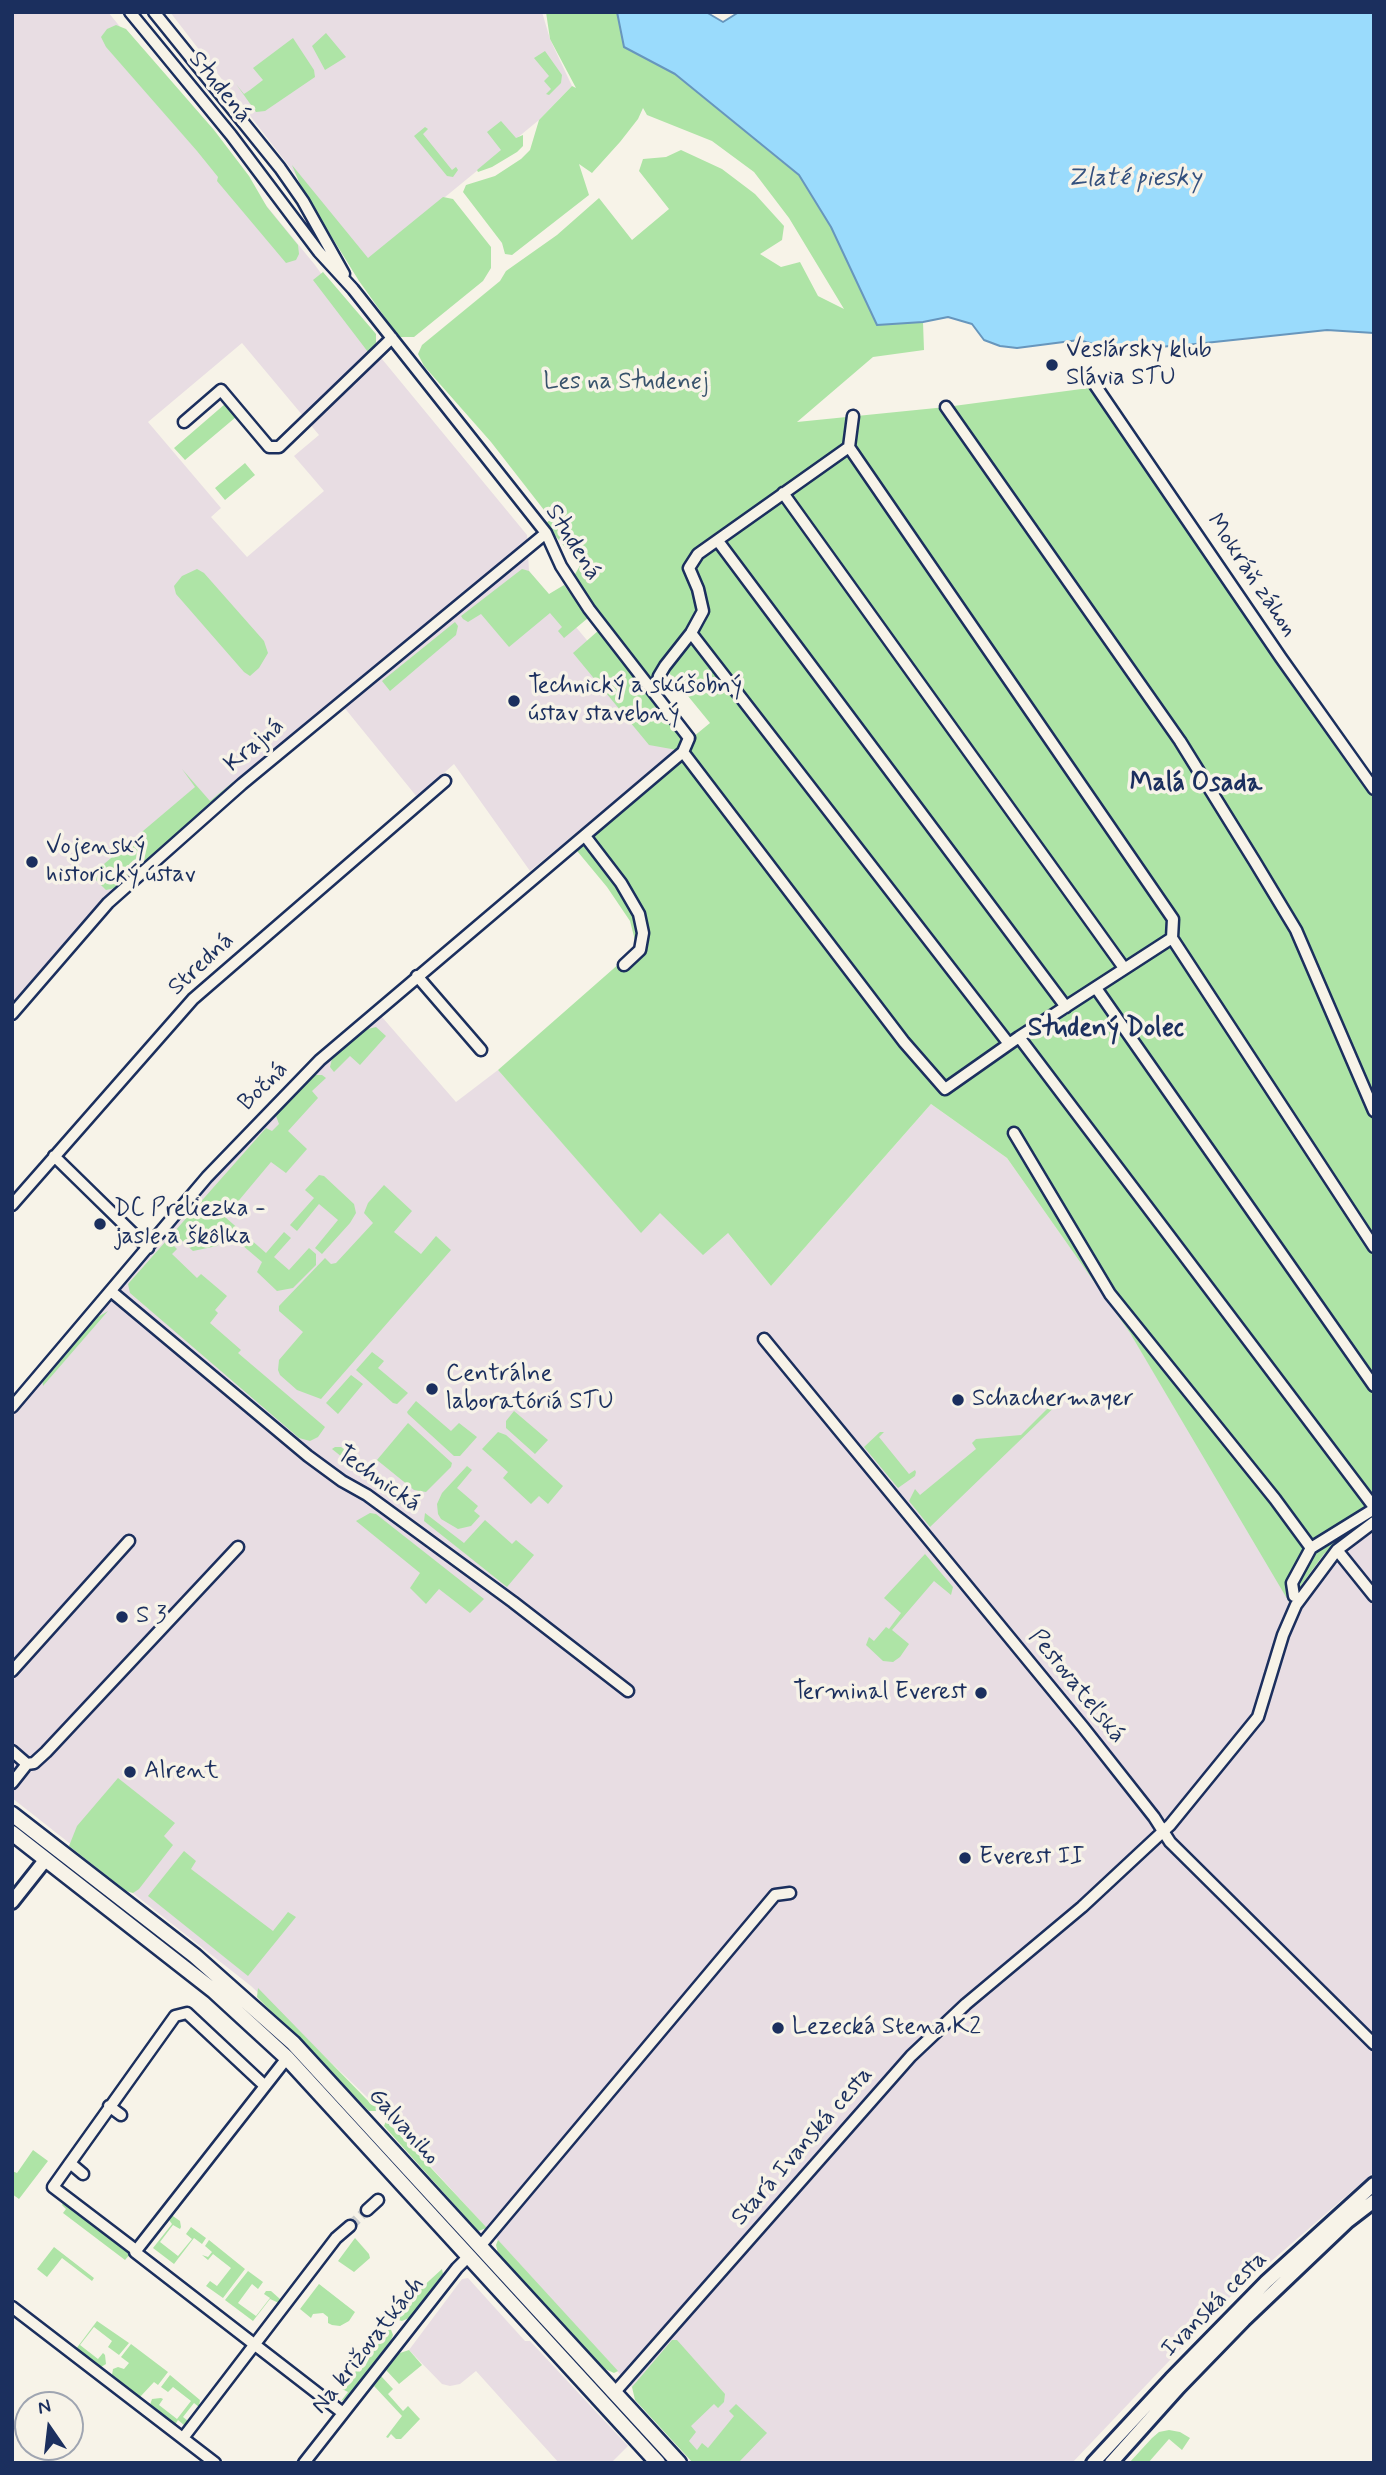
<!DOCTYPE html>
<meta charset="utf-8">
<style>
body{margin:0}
#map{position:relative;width:1386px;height:2475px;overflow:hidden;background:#f7f3e8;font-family:Mynerve,sans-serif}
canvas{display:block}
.frame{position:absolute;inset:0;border:14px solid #1b2f5e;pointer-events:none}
.north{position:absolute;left:14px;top:2391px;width:70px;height:70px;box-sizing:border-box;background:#f7f3e8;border:2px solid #9fa5b1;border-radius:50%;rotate:346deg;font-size:19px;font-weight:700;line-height:28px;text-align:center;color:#1b2f5e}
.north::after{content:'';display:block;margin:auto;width:24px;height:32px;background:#1b2f5e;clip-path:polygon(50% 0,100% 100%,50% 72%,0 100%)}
</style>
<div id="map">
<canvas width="1386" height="2475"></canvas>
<div class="frame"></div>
<div class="north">N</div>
</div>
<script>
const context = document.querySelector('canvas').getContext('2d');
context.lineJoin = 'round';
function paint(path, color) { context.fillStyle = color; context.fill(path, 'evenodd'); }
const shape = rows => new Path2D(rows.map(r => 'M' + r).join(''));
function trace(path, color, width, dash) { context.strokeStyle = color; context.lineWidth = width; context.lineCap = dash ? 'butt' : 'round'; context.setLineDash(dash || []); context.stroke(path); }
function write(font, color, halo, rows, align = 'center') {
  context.font = font + ' Mynerve,sans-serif'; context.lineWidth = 7; context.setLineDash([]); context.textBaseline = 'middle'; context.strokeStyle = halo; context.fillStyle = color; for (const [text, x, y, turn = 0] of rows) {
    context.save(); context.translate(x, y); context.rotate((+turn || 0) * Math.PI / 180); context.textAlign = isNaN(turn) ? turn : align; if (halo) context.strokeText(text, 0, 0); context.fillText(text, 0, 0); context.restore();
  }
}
const built = shape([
 [12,12,108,12,315,265,382,359,527,535,529,571,678,749,530,871,454,764,417,797,343,706,106,910,12,1020],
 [242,343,319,435,294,456,324,491,247,557,211,517,221,508,148,422],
 [170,12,542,12,550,39,572,86,539,120,356,270,295,174],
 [375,1009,456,1102,498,1070,641,1232,660,1212,728,1233,771,1286,931,1104,1007,1158,1130,1333,1291,1599,1324,1554,1374,1517,1374,2172,1230,2297,1072,2463,701,2463,368,2098,251,1986,12,1798,12,1400,153,1240],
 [468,2278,525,2341,530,2341,628,2446,611,2463,559,2463,476,2371,460,2384,450,2386,442,2384,409,2350,462,2279]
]);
const green = shape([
 [546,12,617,12,624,47,675,74,799,175,831,227,877,325,923,322,924,350,873,357,797,422,946,407,1089,388,1111,402,1374,782,1374,1517,1324,1554,1289,1602,1130,1333,1007,1158,931,1104,771,1286,728,1233,703,1255,660,1213,641,1233,498,1070,637,948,630,921,607,887,568,840,677,750,649,745,573,653,599,630,693,737,710,723,661,663,651,682,614,635,574,576,582,562,564,546,545,524,551,519,491,442,424,366,418,354,422,345,500,281,506,271,557,235,599,198,632,240,669,209,639,171,643,159,666,157,681,150,722,169,755,194,784,226,782,240,760,254,781,267,800,262,818,296,844,309,789,218,754,172,712,141,647,115,643,108,638,119,620,142,592,173,579,164,589,195,512,255,505,254,502,243,463,192,466,185,495,176,521,159,530,150,539,120,572,86,576,88,550,39],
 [116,25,126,29,214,130,249,176,267,207,298,245,299,254,296,260,286,263,217,181,218,177,197,151,106,47,101,37,107,29],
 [326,33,346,57,325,70,312,46],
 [293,38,314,70,315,77,265,111,256,112,236,84,244,94,250,90,263,80,253,68],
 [545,51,562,75,561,83,549,95,546,94,551,89,544,81,549,76,534,58],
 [501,121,516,138,523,135,523,146,517,152,492,167,478,172,477,170,501,150,487,132],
 [425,127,428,129,423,134,452,170,456,167,458,170,453,177,447,176,414,136],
 [292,165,368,258,443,197,453,199,491,247,491,268,483,281,414,337,399,337,359,281,302,189],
 [323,272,376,334,376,343,368,352,313,280],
 [225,404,236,417,185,460,174,448],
 [245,463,255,475,225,500,215,488],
 [197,569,204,573,264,641,268,653,259,668,250,676,244,672,176,594,174,586,182,576],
 [522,569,529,571,549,594,564,585,588,618,564,638,558,631,562,627,550,613,509,647,481,614,468,622,463,619,461,616],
 [455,622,458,626,456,635,390,691,382,681],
 [182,769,210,801,233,782,235,784,115,888,106,890,91,875,195,787],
 [376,1027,386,1036,360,1065,350,1056,334,1072,330,1067,334,1051,356,1032],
 [311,1075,322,1075,326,1078,312,1091,318,1098,288,1131,307,1149,286,1173,271,1162,225,1217,266,1253,284,1232,291,1238,274,1257,289,1270,309,1248,316,1254,316,1265,293,1288,277,1291,257,1272,262,1262,228,1233,217,1246,193,1251,179,1238,173,1245,177,1249,172,1254,197,1278,201,1274,227,1296,215,1310,218,1313,210,1323,241,1350,238,1353,325,1427,318,1437,310,1441,299,1438,130,1293,128,1284,266,1128,272,1131,279,1124,276,1116,278,1109],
 [319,1175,324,1176,354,1204,356,1213,350,1223,322,1254,315,1248,338,1220,319,1204,297,1231,290,1225,314,1198,305,1190],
 [384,1185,412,1211,394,1232,421,1254,436,1236,451,1250,321,1399,297,1390,280,1375,278,1370,279,1360,303,1332,279,1311,279,1306,325,1258,331,1264,336,1263,373,1223,364,1213,368,1203],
 [108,1311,43,1386,42,1378,91,1321],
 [372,1352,384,1361,378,1368,408,1393,397,1404,393,1403,356,1370],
 [351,1375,363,1384,338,1414,326,1403],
 [1066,1390,1069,1393,930,1527,909,1501,915,1489,920,1495,976,1449,972,1443,976,1439,1021,1435],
 [416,1401,451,1431,459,1423,477,1437,460,1456,454,1456,408,1414,407,1412],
 [514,1411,548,1440,535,1454,506,1428,506,1421],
 [408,1423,452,1463,451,1467,426,1492,414,1490,377,1460],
 [498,1432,506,1435,563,1486,548,1504,539,1496,531,1504,503,1478,508,1472,482,1449],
 [880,1432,884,1432,879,1437,909,1474,915,1470,916,1472,915,1476,898,1488,864,1447],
 [335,1447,341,1447,417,1506,407,1509,332,1449],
 [467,1466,472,1470,457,1488,478,1506,474,1511,480,1516,471,1526,458,1529,441,1519,438,1514,437,1504,442,1493],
 [370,1513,376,1514,484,1599,470,1613,439,1589,426,1604,410,1588,420,1573,356,1521],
 [425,1513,464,1543,485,1520,512,1544,516,1540,534,1555,507,1587,424,1521],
 [925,1554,953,1587,951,1595,934,1581,892,1630,909,1644,900,1657,893,1662,883,1661,866,1645,869,1637,874,1641,886,1627,889,1629,901,1613,884,1598],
 [118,1778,175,1823,164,1836,173,1845,139,1889,133,1893,126,1891,69,1846,77,1826],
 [184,1851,196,1861,191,1869,273,1931,288,1912,296,1917,248,1976,148,1896],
 [258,1988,371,2104,385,2106,376,2111,369,2111,257,1997],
 [386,2121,404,2139,487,2228,478,2231,384,2126],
 [33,2150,48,2161,19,2199,12,2194,12,2171,17,2173],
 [65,2200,132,2252,125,2260,63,2213,66,2209,62,2205],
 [170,2214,180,2221,181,2227,180,2229,173,2225,160,2242,178,2256,192,2239,186,2234,191,2227,206,2238,202,2244,194,2238,174,2264,153,2248,172,2224,166,2216],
 [355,2238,369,2254,370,2258,354,2272,338,2261],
 [209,2240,245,2269,223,2298,206,2286,210,2281,217,2286,231,2268,213,2254,208,2260,202,2255,208,2257,212,2252,205,2246],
 [498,2240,499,2241,618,2371,614,2373,603,2368,498,2253,496,2245],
 [54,2247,94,2278,92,2281,62,2258,47,2277,37,2269],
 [442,2269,443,2274,409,2318,402,2321,395,2319,418,2291],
 [248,2271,263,2282,258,2289,252,2284,238,2303,256,2316,270,2298,264,2294,266,2291,271,2291,280,2299,279,2303,270,2299,253,2321,225,2300],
 [319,2284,355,2312,349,2321,340,2326,332,2325,328,2323,328,2317,323,2313,313,2314,311,2318,300,2309],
 [97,2321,129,2343,119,2355,108,2347,112,2341,94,2327,80,2345,98,2359,103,2353,105,2355,106,2364,101,2367,76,2349],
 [390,2327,393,2335,391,2340,346,2399,341,2401,348,2392,342,2389],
 [672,2340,677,2340,725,2394,724,2402,718,2408,714,2404,691,2426,696,2432,689,2441,697,2450,702,2443,708,2448,734,2416,729,2411,736,2404,767,2433,738,2463,693,2463,635,2400,632,2387],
 [131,2344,168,2372,158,2385,154,2382,140,2397,112,2375,113,2369,118,2367,124,2369,129,2363,121,2357],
 [409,2350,422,2365,399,2384,386,2370,400,2353],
 [170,2375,200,2400,199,2407,194,2403,183,2417,188,2421,185,2426,178,2420,175,2425,150,2405,152,2399,161,2398,163,2399,159,2405,177,2419,191,2401,173,2387,168,2392,161,2387],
 [381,2376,393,2389,388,2394,403,2411,408,2406,420,2419,401,2439,396,2439,391,2434,388,2438,386,2437,402,2416,374,2386],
 [1169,2430,1180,2432,1190,2438,1182,2450,1169,2439,1148,2463,1129,2463,1152,2438,1159,2432]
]);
const water = shape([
 [617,12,706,12,723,22,739,12,1374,12,1374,333,1327,330,1186,345,1114,350,1079,340,1017,348,1000,346,984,340,972,324,948,317,923,322,877,325,831,227,799,175,675,74,624,47,617,12]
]);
const minorTunnel = shape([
 [350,2226,367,2210]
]);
const minor = shape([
 [154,12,280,168,303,201,344,274],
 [1095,385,1281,658,1374,789],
 [946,407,1180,741,1255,862,1296,930,1374,1111],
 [184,422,221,390,269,447,279,447,392,338],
 [849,447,1173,919,1172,938,1374,1247],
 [783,493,1124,968],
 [718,541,1066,1007],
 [691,633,1009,1044],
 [655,693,659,676,665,666,691,633,703,611,698,589,689,568,698,554,849,447,853,416],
 [683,752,904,1042,945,1089,1019,1037,1172,938],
 [585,836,621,883,639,914,643,933,640,950,624,965],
 [417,976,481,1050],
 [1096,988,1374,1386],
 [12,1014,108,903,242,784,546,533],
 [1019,1037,1374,1507],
 [1014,1133,1110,1294,1275,1499,1311,1548],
 [54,1156,148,1248],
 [12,1205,193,999,445,781],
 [112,1292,308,1456,342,1481,367,1495,513,1602,628,1691],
 [764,1339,1083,1727,1154,1817,1170,1842,1374,2044],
 [12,1407,207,1177,320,1060,683,752,689,738,589,609,561,566,546,533,353,289,319,252,231,135,130,12],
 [1337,1550,1374,1596],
 [1294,1596,1292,1583,1311,1548,1374,1509],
 [12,1671,129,1541],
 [12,1751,27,1764],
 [12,1783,27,1764,34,1763,46,1752,238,1547],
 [287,2058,135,2252,343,2413],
 [109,2106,121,2115],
 [70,2163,175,2016,187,2013,265,2086],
 [83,2174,70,2163,53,2187,137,2251],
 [367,2210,378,2200],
 [481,2245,775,1895,790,1893],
 [12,2307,215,2463],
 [615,2392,911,2056,966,2004,1082,1907,1170,1825,1258,1717,1283,1635,1296,1605,1337,1550,1374,1522],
 [183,2438,336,2238,350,2226],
 [304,2463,457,2268,469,2256]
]);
const tertiary = shape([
 [12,1902,46,1859],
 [1093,2463,1171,2379,1266,2282,1374,2184],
 [1111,2463,1179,2387,1244,2320,1348,2221,1374,2201]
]);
const secondary = shape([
 [12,1814,195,1956,293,2043,679,2463],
 [12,1833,214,1991,287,2058,658,2463]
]);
const markers = [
 [1052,365,7,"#1b2f5e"],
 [514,701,7,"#1b2f5e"],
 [32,862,7,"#1b2f5e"],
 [100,1224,7,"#1b2f5e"],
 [432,1389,7,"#1b2f5e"],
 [958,1400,7,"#1b2f5e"],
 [122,1617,7,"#1b2f5e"],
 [981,1693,7,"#1b2f5e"],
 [130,1772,7,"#1b2f5e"],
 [965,1858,7,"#1b2f5e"],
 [778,2028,7,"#1b2f5e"]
];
const streetNames = [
 ["Studená",219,88,51],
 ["Studená",572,543,58],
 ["Mokráň záhon",1251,576,56],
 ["Krajná",255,746,-40],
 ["Stredná",202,965,-43],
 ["Bočná",264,1087,-45],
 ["Technická",378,1480,35],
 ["Pestovateľská",1076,1687,51],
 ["Galvaniho",403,2127,48],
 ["Stará Ivanská cesta",803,2147,-49],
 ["Ivanská cesta",1215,2305,-45],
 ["Na križovatkách",369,2346,-52]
];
const poiNames = [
 ["Veslársky klub",1066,351],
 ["Slávia STU",1066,379],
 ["Technický a skúšobný",528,687],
 ["ústav stavebný",528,715],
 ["Vojenský",46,848],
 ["historický ústav",46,876],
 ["DC Preliezka -",114,1210],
 ["jasle a škôlka",114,1238],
 ["Centrálne",446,1375],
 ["laboratóriá STU",446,1403],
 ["Schachermayer",972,1400],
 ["S 3",136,1617],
 ["Terminal Everest",967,1693,"right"],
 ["Alrent",144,1772],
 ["Everest II",979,1858],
 ["Lezecká Stena K2",792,2028]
];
const parkNames = [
 ["Les na Studenej",626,383]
];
const waterNames = [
 ["Zlaté piesky",1134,180]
];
const neighbourhoodNames = [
 ["Malá Osada",1196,785],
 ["Studený Dolec",1106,1030]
];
paint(built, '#e8dde3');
paint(green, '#aee4a6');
paint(water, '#9adbfc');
trace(water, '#6796bd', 2);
trace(minorTunnel, '#cbcccc', 10, [10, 5]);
trace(minor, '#1b2f5e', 15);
trace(tertiary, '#1b2f5e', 18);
trace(secondary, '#1b2f5e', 19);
trace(minor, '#f7f3e8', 10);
trace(tertiary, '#f7f3e8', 12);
trace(secondary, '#f7f3e8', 14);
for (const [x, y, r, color] of markers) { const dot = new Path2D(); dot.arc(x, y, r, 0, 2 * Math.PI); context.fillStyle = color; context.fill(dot); trace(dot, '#f7f3e8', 2.5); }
write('24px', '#1b2f5e', '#f7f3e8', streetNames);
write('24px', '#1b2f5e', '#f7f3e8', poiNames, 'left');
write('24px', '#38536c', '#f7f3e8', parkNames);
write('italic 26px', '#34517e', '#f7f3e8', waterNames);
write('bold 26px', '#1b2f5e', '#f7f3e8', neighbourhoodNames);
</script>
